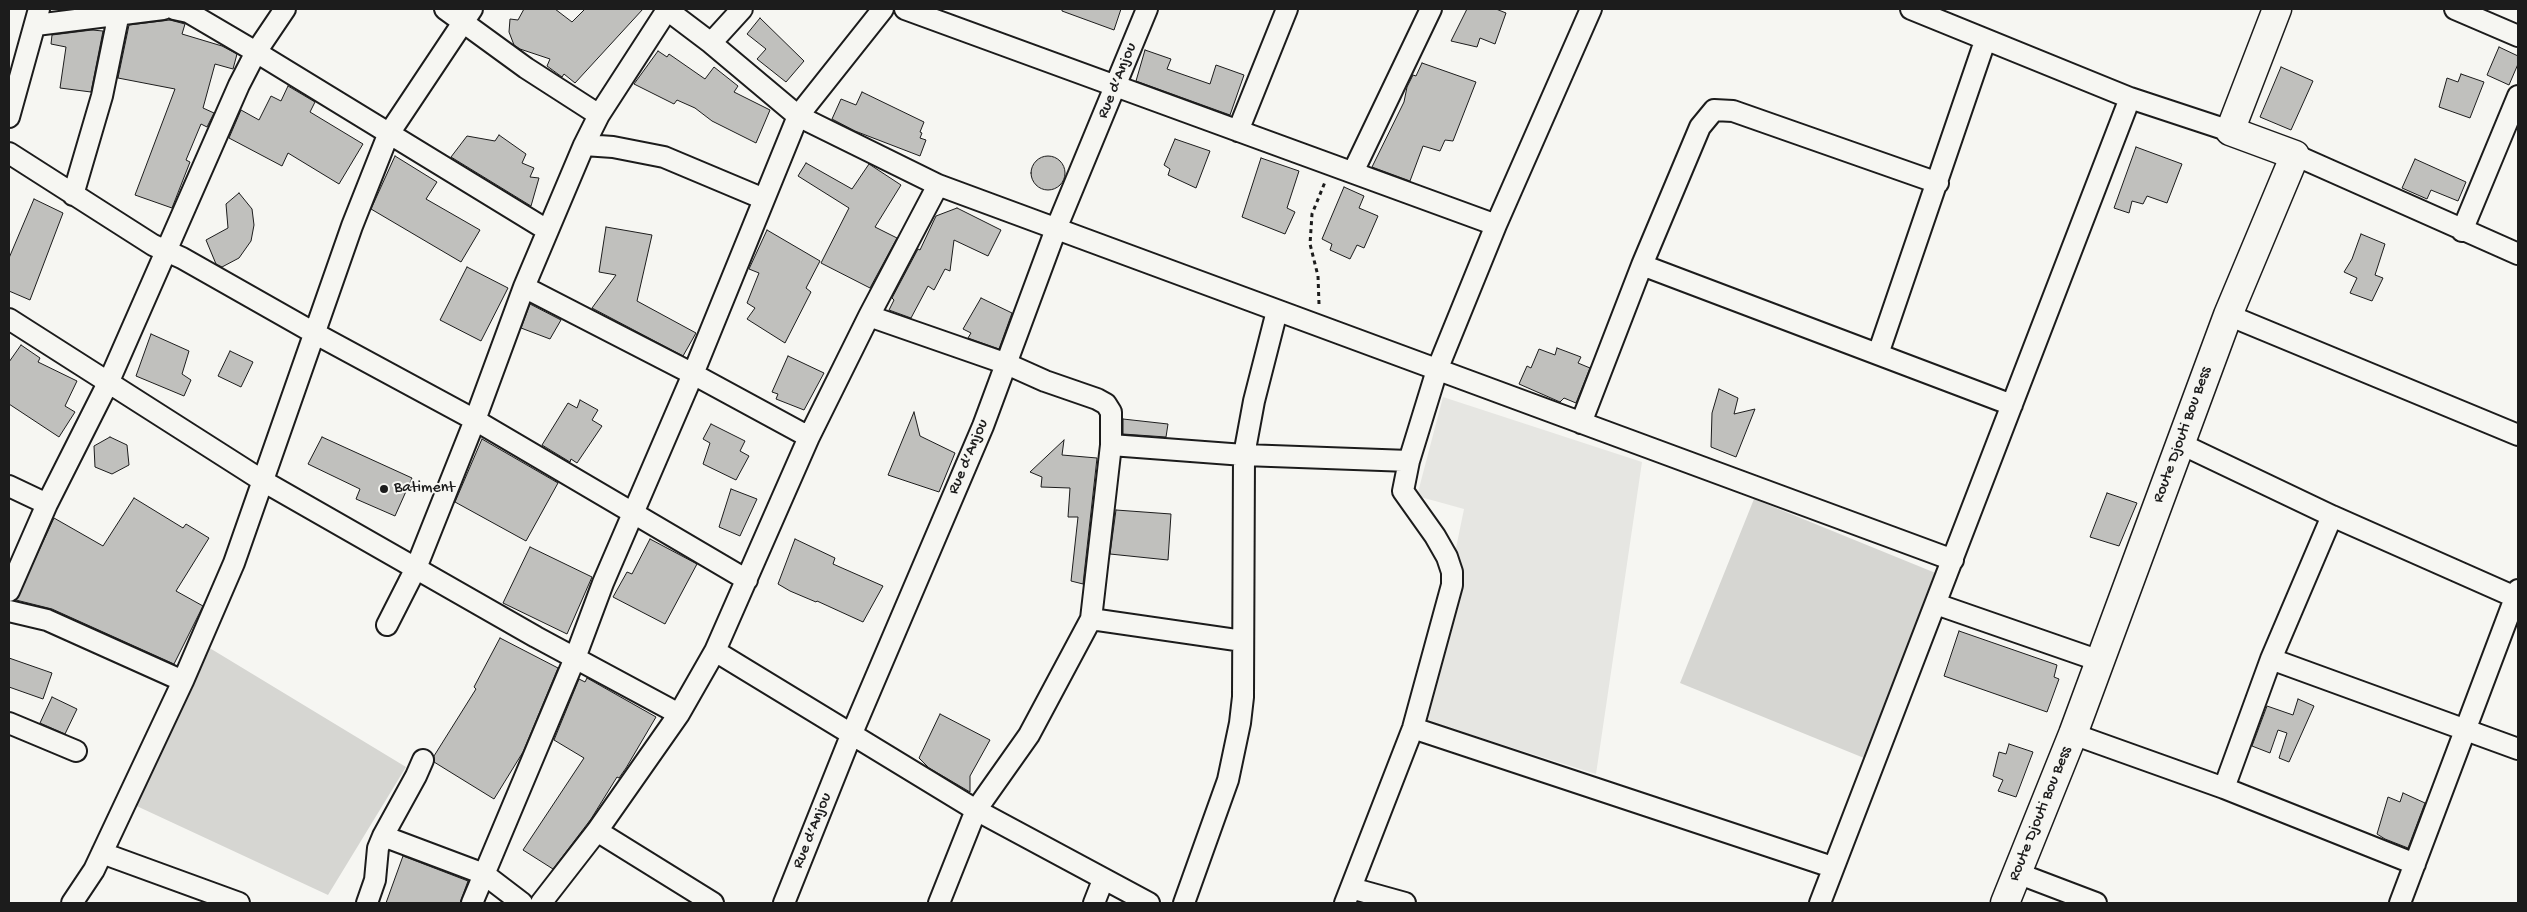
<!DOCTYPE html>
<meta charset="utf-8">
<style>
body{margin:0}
#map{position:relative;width:2527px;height:912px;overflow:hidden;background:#f6f6f2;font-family:"Gochi Hand",sans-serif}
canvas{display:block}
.frame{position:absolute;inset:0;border:10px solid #1c1c1c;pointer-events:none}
</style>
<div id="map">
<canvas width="2527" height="912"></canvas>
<div class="frame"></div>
</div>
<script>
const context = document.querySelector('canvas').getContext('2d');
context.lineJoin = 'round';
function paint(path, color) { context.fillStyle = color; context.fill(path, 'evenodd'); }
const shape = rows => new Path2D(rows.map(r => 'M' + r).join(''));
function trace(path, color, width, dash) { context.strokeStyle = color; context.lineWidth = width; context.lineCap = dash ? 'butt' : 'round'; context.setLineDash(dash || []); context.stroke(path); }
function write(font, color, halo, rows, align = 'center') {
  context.font = font + ' "Gochi Hand",sans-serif'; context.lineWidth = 4; context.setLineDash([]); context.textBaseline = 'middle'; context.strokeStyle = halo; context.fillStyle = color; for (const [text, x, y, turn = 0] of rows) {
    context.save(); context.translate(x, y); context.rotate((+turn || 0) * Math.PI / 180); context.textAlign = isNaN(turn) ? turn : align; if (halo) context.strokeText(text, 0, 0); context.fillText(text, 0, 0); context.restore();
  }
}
const built = shape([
 [1443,397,1642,462,1596,774,1421,719,1464,509,1417,496]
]);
const green = shape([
 [1754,499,1938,574,1864,758,1680,683],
 [203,644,406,767,328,895,128,802]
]);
const building = shape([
 [524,9,555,9,572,22,585,9,643,9,575,83,564,74,562,77,547,66,550,59,520,49,514,45,509,32,510,19,518,20,524,9],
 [1062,9,1121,9,1114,30,1062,11,1062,9],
 [1467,9,1496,9,1506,13,1495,44,1480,38,1477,47,1451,41,1467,9],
 [760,18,804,61,786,82,757,59,766,49,747,34,760,18],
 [170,20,185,24,182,34,222,46,237,54,233,69,215,64,203,108,214,113,207,127,201,124,186,160,190,162,172,208,135,195,175,89,118,78,129,25,170,20],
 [92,30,103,31,91,92,60,88,66,47,51,44,52,35,92,30],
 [2499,47,2518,56,2518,64,2509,85,2487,75,2499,47],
 [1145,50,1171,59,1167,69,1210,84,1216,65,1244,75,1230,115,1136,81,1145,50],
 [658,51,667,57,669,54,705,79,714,67,738,86,734,92,770,110,756,143,712,121,695,108,677,100,674,104,634,84,658,51],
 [1422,63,1476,82,1453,141,1445,140,1440,151,1423,146,1410,181,1372,167,1404,102,1407,87,1413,75,1416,76,1422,63],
 [2281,67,2313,81,2291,130,2260,117,2281,67],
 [2461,74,2484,82,2470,118,2439,107,2447,78,2458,82,2461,74],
 [288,86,315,102,310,112,363,144,339,184,288,153,282,166,229,138,241,110,259,120,271,96,281,101,288,86],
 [862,92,924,122,920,132,922,133,920,138,926,140,920,156,855,131,832,119,841,99,856,105,862,92],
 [499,135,526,154,522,163,534,168,530,177,539,178,531,206,451,157,467,136,495,141,499,135],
 [1175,139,1210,151,1196,188,1168,175,1170,169,1164,165,1175,139],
 [2136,147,2182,164,2167,203,2147,196,2143,204,2132,201,2129,213,2114,208,2136,147],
 [395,156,437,182,426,199,480,230,461,262,371,209,395,156],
 '1031 173a17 17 0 1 1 34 0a17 17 0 1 1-34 0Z',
 [1261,158,1299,171,1287,208,1295,212,1285,234,1242,217,1261,158],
 [2415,159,2466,182,2458,201,2431,190,2427,199,2402,188,2415,159],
 [806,163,852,189,869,164,901,185,875,227,897,238,870,288,821,263,849,208,798,176,806,163],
 [1344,187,1364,196,1359,208,1378,216,1364,248,1357,245,1350,259,1330,250,1332,244,1322,239,1344,187],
 [239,193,252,209,254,225,251,241,239,258,222,267,216,264,206,240,228,228,226,204,239,193],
 [34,199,63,213,30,300,9,291,9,258,34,199],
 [957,208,1001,230,988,256,954,240,950,271,945,269,934,290,928,286,911,318,889,310,894,300,892,298,918,249,920,250,936,216,957,208],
 [606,227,652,235,637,301,696,333,683,356,592,308,616,275,599,272,606,227],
 [767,230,820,261,806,288,811,292,785,343,747,319,755,308,747,303,759,273,749,269,767,230],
 [2361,234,2385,244,2375,275,2383,278,2372,301,2350,293,2357,278,2344,272,2352,259,2361,234],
 [467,267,508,288,481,341,440,320,467,267],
 [981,298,1012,313,999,349,968,338,971,333,963,329,981,298],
 [530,304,561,320,550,339,521,328,530,304],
 [151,334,189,351,182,374,191,380,184,396,136,376,151,334],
 [21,345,40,358,38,362,77,381,65,406,75,412,59,437,9,404,9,362,21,345],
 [1557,348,1581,357,1578,363,1590,368,1576,403,1564,398,1560,402,1519,384,1527,366,1531,368,1539,349,1555,355,1557,348],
 [230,351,253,362,241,387,218,376,230,351],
 [788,356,824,373,804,410,776,399,778,394,772,392,788,356],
 [1719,389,1738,398,1734,414,1755,409,1736,457,1711,447,1712,413,1719,389],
 [580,400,598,410,592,420,602,426,577,463,571,459,570,462,542,445,568,403,577,408,580,400],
 [914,412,920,436,955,453,939,492,888,475,914,412],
 [1123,419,1168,424,1166,437,1123,434,1123,419],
 [711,424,745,441,740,451,749,456,736,480,703,464,710,443,703,439,711,424],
 [110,437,127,445,129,465,112,474,95,467,94,446,110,437],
 [322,437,412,478,395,516,356,499,360,489,308,464,322,437],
 [482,439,558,483,526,541,455,502,482,439],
 [1064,440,1062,455,1097,458,1083,584,1071,581,1078,517,1068,517,1070,488,1041,487,1042,477,1030,472,1064,440],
 [731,489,757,499,740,536,719,527,731,489],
 [2107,493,2137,503,2119,546,2090,537,2107,493],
 [134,498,183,528,186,524,209,538,176,591,203,606,174,664,52,609,16,600,54,518,103,546,134,498],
 [1116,510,1171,514,1168,560,1110,554,1116,510],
 [650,539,697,564,665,624,613,597,627,572,632,574,650,539],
 [795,539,835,558,833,564,883,586,863,622,817,601,816,602,790,591,778,584,795,539],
 [530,547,592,577,567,634,503,603,530,547],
 [1959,631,2057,665,2054,677,2059,679,2047,712,1944,676,1959,631],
 [500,638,558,668,523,752,494,799,434,762,434,756,476,689,474,687,500,638],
 [9,658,52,673,43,699,9,687,9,658],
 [587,678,656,717,626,768,619,778,617,777,591,819,553,869,523,850,584,758,554,740,579,679,585,682,587,678],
 [52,697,77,709,65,734,40,723,52,697],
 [2298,699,2314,706,2289,762,2279,758,2287,733,2278,730,2270,753,2252,746,2267,706,2293,715,2298,699],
 [940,714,990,740,970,776,970,792,929,768,919,758,940,714],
 [2009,744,2033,752,2016,797,1998,791,2003,780,1993,776,1999,752,2006,754,2009,744],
 [2403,793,2425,803,2408,848,2385,839,2377,834,2388,797,2400,802,2403,793],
 [403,856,468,881,460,903,386,903,403,856]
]);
const path = shape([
 [1319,304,1318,276,1310,244,1312,214,1325,182]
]);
const street = shape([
 [174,9,188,12,256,52,547,230],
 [445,9,526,68,599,115],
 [666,9,711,43,798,116,938,185,1953,560],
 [905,9,1496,225],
 [1911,9,2130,98,2230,131],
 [2455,9,2518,36],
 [36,25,163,9],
 [711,43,742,9],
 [9,117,39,9],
 [1238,131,1287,9],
 [584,145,613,147,664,157,764,199],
 [9,153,153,245,182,258,316,334,475,420,747,580],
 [2295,155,2518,254],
 [1353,172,1431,9],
 [73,195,102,96,119,13],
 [2462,231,2518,96],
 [1642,265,2012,405],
 [524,287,693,374,809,437],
 [2228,315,2518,435],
 [869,316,1007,364,1045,381,1097,399,1106,404,1111,412,1111,445,1244,455,1409,461],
 [9,319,263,481,536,637,679,714],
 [1878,354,1985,41],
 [1581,423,1642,265,1700,127,1714,110,1733,111,1938,183],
 [2179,443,2332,516,2515,597],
 [9,486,47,504],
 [9,591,47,504,109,381,239,85,256,52,285,9],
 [1936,604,2100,661],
 [9,611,47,620,183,681],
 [1091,619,1243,641],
 [387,625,416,568,475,420,524,287,584,145,599,115,667,10],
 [715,651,976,810,1149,903],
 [2271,659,2518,749],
 [9,723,76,751],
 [1413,728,1832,867],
 [2073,734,2224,788,2415,864],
 [2224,788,2271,659,2332,516],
 [597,831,713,903],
 [383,836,484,874,522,903],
 [102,853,239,903],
 [2017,873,2096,903],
 [1351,888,1405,903],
 [72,903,94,870,183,681,234,563,352,226,388,135,472,9],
 [367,903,375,880,378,848,383,836,416,776,423,760],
 [472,903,575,658,603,583,693,374,798,116,883,9],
 [541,903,597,831,679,714,715,651,809,437,869,316,938,185],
 [784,903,852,733,983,426,1056,229,1147,9],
 [939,903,976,810,1029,735,1091,619,1111,445],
 [1094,903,1103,880],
 [1184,903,1228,780,1240,723,1243,697,1244,455,1254,401,1277,311],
 [1345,903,1413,728,1452,585,1452,572,1447,557,1435,536,1403,491,1409,461,1437,370,1496,225,1591,9],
 [1820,903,2130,98],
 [2400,903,2518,590]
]);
const secondary = shape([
 [2005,903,2073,734,2228,315,2295,155,2230,131,2277,9]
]);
const markers = [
 [384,489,5,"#1c1c1c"]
];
const streetNames = [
 ["Rue d’Anjou",1118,81,-68],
 ["Route Djouti Bou Bess",2183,435,-70],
 ["Rue d’Anjou",969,457,-67],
 ["Route Djouti Bou Bess",2041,814,-68],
 ["Rue d’Anjou",813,831,-68]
];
const poiNames = [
 ["Batiment",394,489]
];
paint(built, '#e6e6e2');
paint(green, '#d6d6d2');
paint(building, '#c0c0bd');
trace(building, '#1c1c1c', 1);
trace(street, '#1c1c1c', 24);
trace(secondary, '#1c1c1c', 31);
trace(path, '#1c1c1c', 3, [4, 4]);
trace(street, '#f6f6f2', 20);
trace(secondary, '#f6f6f2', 28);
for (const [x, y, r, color] of markers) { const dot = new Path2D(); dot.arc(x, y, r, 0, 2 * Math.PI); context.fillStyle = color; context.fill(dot); trace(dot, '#f6f6f2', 2); }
write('16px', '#1c1c1c', '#f6f6f2', streetNames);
write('16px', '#1c1c1c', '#f6f6f2', poiNames, 'left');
</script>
